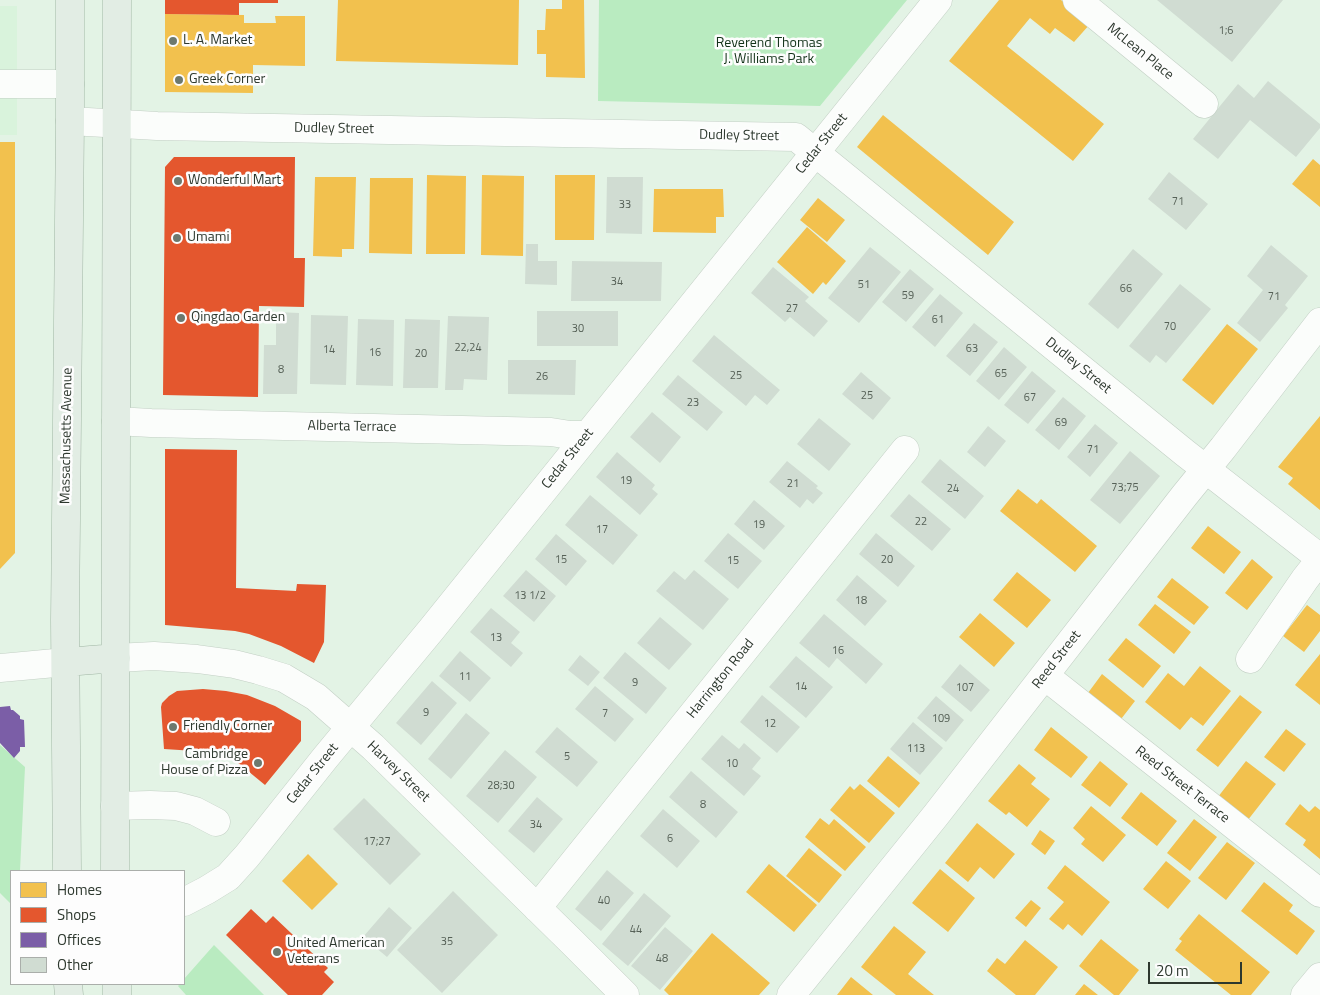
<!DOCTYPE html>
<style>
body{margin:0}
#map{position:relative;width:1320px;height:995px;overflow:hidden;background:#e3f3e5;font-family:"Titillium Web",sans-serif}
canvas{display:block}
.legend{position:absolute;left:10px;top:870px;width:175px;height:115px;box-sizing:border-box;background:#fdfdfd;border:1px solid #aaaeaa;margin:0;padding:6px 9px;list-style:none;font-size:15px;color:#2d382e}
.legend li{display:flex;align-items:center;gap:10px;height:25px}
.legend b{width:25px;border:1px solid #aaaeaa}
.scale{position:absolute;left:1148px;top:962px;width:94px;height:22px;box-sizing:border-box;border:2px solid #2d382e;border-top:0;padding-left:6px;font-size:15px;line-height:18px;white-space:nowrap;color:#2d382e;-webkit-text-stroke:4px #fdfdfd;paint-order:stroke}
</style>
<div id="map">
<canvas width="1320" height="995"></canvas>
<ul class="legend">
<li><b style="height:14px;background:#f2c14e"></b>Homes</li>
<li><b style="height:14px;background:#e4572e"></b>Shops</li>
<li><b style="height:14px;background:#7b5ea7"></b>Offices</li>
<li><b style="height:14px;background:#d0dcd2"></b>Other</li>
</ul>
<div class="scale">20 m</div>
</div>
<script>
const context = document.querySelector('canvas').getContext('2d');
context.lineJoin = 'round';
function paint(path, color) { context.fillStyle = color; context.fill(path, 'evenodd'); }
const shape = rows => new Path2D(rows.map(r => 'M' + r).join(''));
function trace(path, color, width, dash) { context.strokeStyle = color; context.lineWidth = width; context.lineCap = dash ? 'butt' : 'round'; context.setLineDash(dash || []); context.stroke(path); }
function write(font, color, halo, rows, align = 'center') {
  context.font = font + ' "Titillium Web",sans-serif'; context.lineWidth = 5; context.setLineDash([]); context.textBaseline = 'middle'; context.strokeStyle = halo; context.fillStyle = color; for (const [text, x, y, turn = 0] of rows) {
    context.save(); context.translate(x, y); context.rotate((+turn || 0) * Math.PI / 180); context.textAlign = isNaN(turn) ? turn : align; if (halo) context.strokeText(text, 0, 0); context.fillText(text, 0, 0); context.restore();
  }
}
const built = shape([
 [0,6,17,6,17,135,0,135]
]);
const green = shape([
 [599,0,907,0,820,106,598,101],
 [0,745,25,767,20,871,11,871,11,904,0,893],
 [214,945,264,995,186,995,178,986,180,984,184,984,184,979]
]);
const homes = shape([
 [338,0,519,0,518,65,336,61],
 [562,0,584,0,585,78,546,77,546,54,537,54,537,30,545,30,546,9,562,9],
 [999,0,1061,0,1090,24,1074,42,1055,28,1050,34,1030,18,1007,46,1104,124,1073,161,949,61],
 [165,14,244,15,244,23,276,23,275,16,305,16,305,66,253,65,253,93,165,92],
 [883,115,1014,222,988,255,857,147],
 [0,142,15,142,15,553,0,569],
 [1313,159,1320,165,1320,207,1292,184],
 [427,175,466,176,465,254,426,254],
 [482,175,524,176,523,256,481,255],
 [555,175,595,175,594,240,555,240],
 [315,177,356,177,354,249,342,249,342,257,313,256],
 [370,178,413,178,412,254,369,253],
 [654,189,723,189,724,217,716,217,716,233,653,232],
 [818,198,845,220,827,242,800,220],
 [807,227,846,261,826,285,823,282,813,294,777,262],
 [1227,324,1258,349,1213,405,1182,380],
 [1320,416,1320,510,1288,484,1293,478,1278,467],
 [1018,489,1037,504,1041,499,1097,546,1075,572,1000,511],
 [1208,526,1241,552,1224,574,1191,548],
 [1252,559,1273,577,1247,610,1225,593],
 [1017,572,1051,600,1027,628,993,600],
 [1172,578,1209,607,1194,625,1157,597],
 [1155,604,1191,632,1174,654,1138,625],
 [1307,605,1320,615,1320,631,1304,652,1283,636],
 [980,613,1015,643,994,667,959,637],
 [1126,638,1161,666,1143,688,1108,660],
 [1320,654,1320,705,1295,685],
 [1200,666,1231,691,1203,726,1191,717,1180,730,1145,702,1168,673,1184,686],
 [1102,674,1135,701,1118,723,1085,697],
 [1240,695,1262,712,1218,767,1196,750],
 [1051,727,1088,757,1071,778,1034,750],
 [1286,729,1306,744,1284,772,1264,757],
 [888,756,920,783,899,808,867,781],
 [1100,761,1128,784,1110,807,1081,785],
 [1246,761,1276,784,1244,825,1214,802],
 [1019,764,1036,778,1031,784,1050,799,1027,827,1009,812,1006,815,988,801],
 [860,784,895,813,869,843,830,810,850,786,854,790],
 [1141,792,1177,821,1157,846,1121,818],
 [1300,804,1309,812,1315,806,1320,810,1320,859,1303,845,1306,840,1285,824],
 [1091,806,1126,835,1103,862,1081,844,1085,839,1073,828],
 [820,818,829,825,834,819,866,847,845,871,805,837],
 [1194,819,1217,837,1190,871,1167,853],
 [977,823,1015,854,994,879,980,867,968,882,945,863],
 [1040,830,1055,841,1045,855,1031,844],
 [1227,842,1255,863,1226,900,1198,878],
 [809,848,842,875,819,903,786,876],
 [308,854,338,884,312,910,282,881],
 [1166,861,1191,881,1168,909,1143,889],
 [769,864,817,905,794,932,746,892],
 [1065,865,1110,902,1082,936,1068,924,1063,930,1049,919,1064,902,1047,888],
 [940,869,975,898,948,932,912,903],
 [1264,882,1293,905,1289,911,1315,931,1297,955,1241,911],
 [1031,900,1041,908,1026,927,1015,918],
 [1199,914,1270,972,1251,995,1231,995,1175,950,1182,941,1179,939],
 [894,926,926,952,908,974,934,995,896,995,861,967],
 [712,933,770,983,759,995,669,995,664,990],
 [1101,939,1139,970,1119,995,1114,995,1079,966],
 [1025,940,1058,967,1035,995,1016,995,987,971,997,958,1005,964],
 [851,977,873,995,837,995],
 [1084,984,1098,995,1075,995]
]);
const shops = shape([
 [165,0,278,0,278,3,239,3,239,15,165,14],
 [174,157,295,157,294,258,305,258,304,307,259,306,258,397,163,395,165,167],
 [165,449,237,450,236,588,296,591,297,584,326,585,324,642,314,663,281,646,249,634,235,631,165,625],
 [203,689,226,691,247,695,275,706,301,721,301,741,265,785,226,753,164,749,161,707,162,703,169,696,177,691],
 [251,909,266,923,273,916,328,968,324,972,334,982,322,995,288,995,226,935]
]);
const offices = shape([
 [10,706,11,710,13,710,20,716,20,719,24,720,25,747,20,747,20,751,14,758,0,743,0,707]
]);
const building = shape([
 [1157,0,1283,0,1232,62],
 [1268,81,1320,124,1320,128,1296,157,1250,120,1218,159,1193,139,1238,84,1254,98],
 [1169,172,1208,204,1186,230,1148,199],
 [607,177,643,177,642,234,606,233],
 [526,244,538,244,538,261,557,261,557,285,525,284],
 [1271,245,1308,276,1285,305,1288,308,1260,342,1237,323,1263,290,1247,276],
 [870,247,901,272,859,323,828,298],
 [1133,249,1163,274,1118,329,1088,304],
 [572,261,662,262,661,301,571,301],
 [773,267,809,297,805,301,828,321,814,337,790,317,785,322,751,293],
 [910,269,934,289,906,322,882,302],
 [1180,284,1211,309,1166,363,1156,355,1150,363,1129,346],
 [940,294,963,313,935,347,912,327],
 [537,311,618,311,618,346,537,346],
 [276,312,299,313,297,394,263,394,264,345,276,345],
 [311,315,348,316,346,385,310,384],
 [448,316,489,317,487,380,464,379,463,390,445,390],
 [358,319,394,320,393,386,356,385],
 [405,319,440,320,438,388,403,388],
 [974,323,998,342,970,376,946,356],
 [714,335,780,390,767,405,755,395,746,406,692,361],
 [1004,347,1027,367,999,400,976,381],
 [508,360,576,360,575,395,508,394],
 [1032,371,1056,391,1028,424,1004,405],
 [861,372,891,398,873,420,842,394],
 [678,375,723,412,707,431,662,394],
 [1063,397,1086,416,1059,450,1035,430],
 [652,412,681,437,660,463,630,437],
 [819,418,851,444,829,471,797,444],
 [1095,424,1118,443,1090,477,1067,457],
 [988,426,1006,441,985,467,967,452],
 [1130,451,1160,476,1120,524,1090,500],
 [617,452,655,485,652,489,658,494,640,515,596,477],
 [940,459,984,496,965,519,921,482],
 [787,461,818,486,816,488,823,493,813,504,807,499,800,508,769,482],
 [909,494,951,529,932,551,890,516],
 [590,495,638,535,613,565,565,525],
 [754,500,785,526,764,550,734,524],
 [728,533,762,561,738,589,704,561],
 [876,533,915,566,898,587,859,554],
 [556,534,587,561,566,586,535,559],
 [526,570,556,596,534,622,503,596],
 [694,570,729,599,703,630,656,591,674,571,685,580],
 [857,575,887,601,865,626,836,600],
 [491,608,520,632,511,643,523,653,511,667,470,632],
 [824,614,883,664,866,684,837,658,829,668,799,643],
 [660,617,692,644,669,670,637,643],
 [460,651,491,678,470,702,439,676],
 [625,652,667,688,646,714,603,678],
 [580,655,600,672,588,686,568,670],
 [796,656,833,687,806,718,769,687],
 [960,664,990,690,971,712,941,687],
 [432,681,457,703,421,745,396,723],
 [595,686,634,719,615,742,575,709],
 [762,695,800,727,777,753,740,722],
 [936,696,964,720,946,742,917,718],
 [466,713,490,733,451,779,428,759],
 [913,722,943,748,920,775,890,749],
 [557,727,598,762,577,787,535,752],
 [722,735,739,749,744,743,761,758,752,769,761,776,744,796,701,759],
 [505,750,537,777,498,823,466,796],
 [691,771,738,812,716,838,669,797],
 [537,797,563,819,534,853,508,831],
 [364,798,421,854,390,885,333,829],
 [663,809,700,841,677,868,640,836],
 [607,870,634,893,601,931,575,909],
 [453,891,498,935,442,993,397,950],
 [644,893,671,916,628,966,602,944],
 [389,907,412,928,387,957,363,937],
 [665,927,693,951,660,990,631,966]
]);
const minor = shape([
 [1077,0,1204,104],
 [0,84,70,84],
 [70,121,157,126,796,137,1185,453,1320,558],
 [116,421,151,423,551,432,570,435,588,435],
 [116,658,154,656,197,659,234,664,258,670,284,678,316,697,373,747,572,942,625,995],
 [1250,659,1305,579,1320,560],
 [0,668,66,662],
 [1045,676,1320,893],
 [115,806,150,805,176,806,195,811,216,822],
 [184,902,207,890,228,877,247,856,325,758,431,630,938,0],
 [537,908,905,450],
 [791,995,936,815,1184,496,1223,448,1320,322],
 [1305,995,1320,977]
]);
const major = shape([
 [66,662,116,658],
 [67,871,65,620,70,121,70,0],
 [115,871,117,0],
 [68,984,69,995],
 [117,984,117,995]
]);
const markers = [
 [173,41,5,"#6d796e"],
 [179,80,5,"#6d796e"],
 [178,181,5,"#6d796e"],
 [177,238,5,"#6d796e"],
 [181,318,5,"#6d796e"],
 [173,727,5,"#6d796e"],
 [258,763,5,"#6d796e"],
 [277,952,5,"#6d796e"]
];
const numberNames = [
 ["1;6",1226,31],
 ["71",1178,202],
 ["33",625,205],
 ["34",617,282],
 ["51",864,285],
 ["66",1126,289],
 ["59",908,296],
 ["71",1274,297],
 ["27",792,309],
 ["61",938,320],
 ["70",1170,327],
 ["30",578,329],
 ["22,24",468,348],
 ["63",972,349],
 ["14",329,350],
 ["16",375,353],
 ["20",421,354],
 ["8",281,370],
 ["65",1001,374],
 ["25",736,376],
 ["26",542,377],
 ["25",867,396],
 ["67",1030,398],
 ["23",693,403],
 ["69",1061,423],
 ["71",1093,450],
 ["19",626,481],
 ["21",793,484],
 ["73;75",1125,488],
 ["24",953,489],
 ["22",921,522],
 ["19",759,525],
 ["17",602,530],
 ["15",561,560],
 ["20",887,560],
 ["15",733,561],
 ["13 1/2",530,596],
 ["18",861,601],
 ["13",496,638],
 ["16",838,651],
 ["11",465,677],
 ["9",635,683],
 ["14",801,687],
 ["107",965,688],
 ["9",426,713],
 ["7",605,714],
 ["109",941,719],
 ["12",770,724],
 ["113",916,749],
 ["5",567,757],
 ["10",732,764],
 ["28;30",501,786],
 ["8",703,805],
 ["34",536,825],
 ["6",670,839],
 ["17;27",377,842],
 ["40",604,901],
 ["44",636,930],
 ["35",447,942],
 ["48",662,959]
];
const poiNames = [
 ["L. A. Market",183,41],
 ["Greek Corner",189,80],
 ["Wonderful Mart",188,181],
 ["Umami",187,238],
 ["Qingdao Garden",191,318],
 ["Friendly Corner",183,727],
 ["Cambridge",248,755,"right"],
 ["House of Pizza",248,771,"right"],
 ["United American",287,944],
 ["Veterans",287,960]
];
const parkNames = [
 ["Reverend Thomas",769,44],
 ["J. Williams Park",769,60]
];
const streetNames = [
 ["McLean Place",1140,52,39],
 ["Dudley Street",334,129,1],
 ["Dudley Street",739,136,1],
 ["Cedar Street",822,144,-51],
 ["Dudley Street",1078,366,39],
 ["Alberta Terrace",352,427,1],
 ["Massachusetts Avenue",67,436,-89],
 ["Cedar Street",568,459,-51],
 ["Reed Street",1057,660,-52],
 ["Harrington Road",721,679,-51],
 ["Harvey Street",398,772,44],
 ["Cedar Street",313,774,-51],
 ["Reed Street Terrace",1182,785,38]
];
paint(built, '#d9f3dc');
paint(green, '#b9ebc0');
paint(homes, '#f2c14e');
paint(shops, '#e4572e');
paint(offices, '#7b5ea7');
paint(building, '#d0dcd2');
trace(minor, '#c2cfc4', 29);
trace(major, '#a0b6a4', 29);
trace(minor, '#fbfdfb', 28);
trace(major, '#e2ede4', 28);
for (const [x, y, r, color] of markers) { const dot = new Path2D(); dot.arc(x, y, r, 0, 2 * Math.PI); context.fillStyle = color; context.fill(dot); trace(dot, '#fdfdfd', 2); }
write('11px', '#566157', null, numberNames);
write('14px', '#2d382e', '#fdfdfd', poiNames, 'left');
write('14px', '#14331a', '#fdfdfd', parkNames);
write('14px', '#2d382e', '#fdfdfd', streetNames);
</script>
